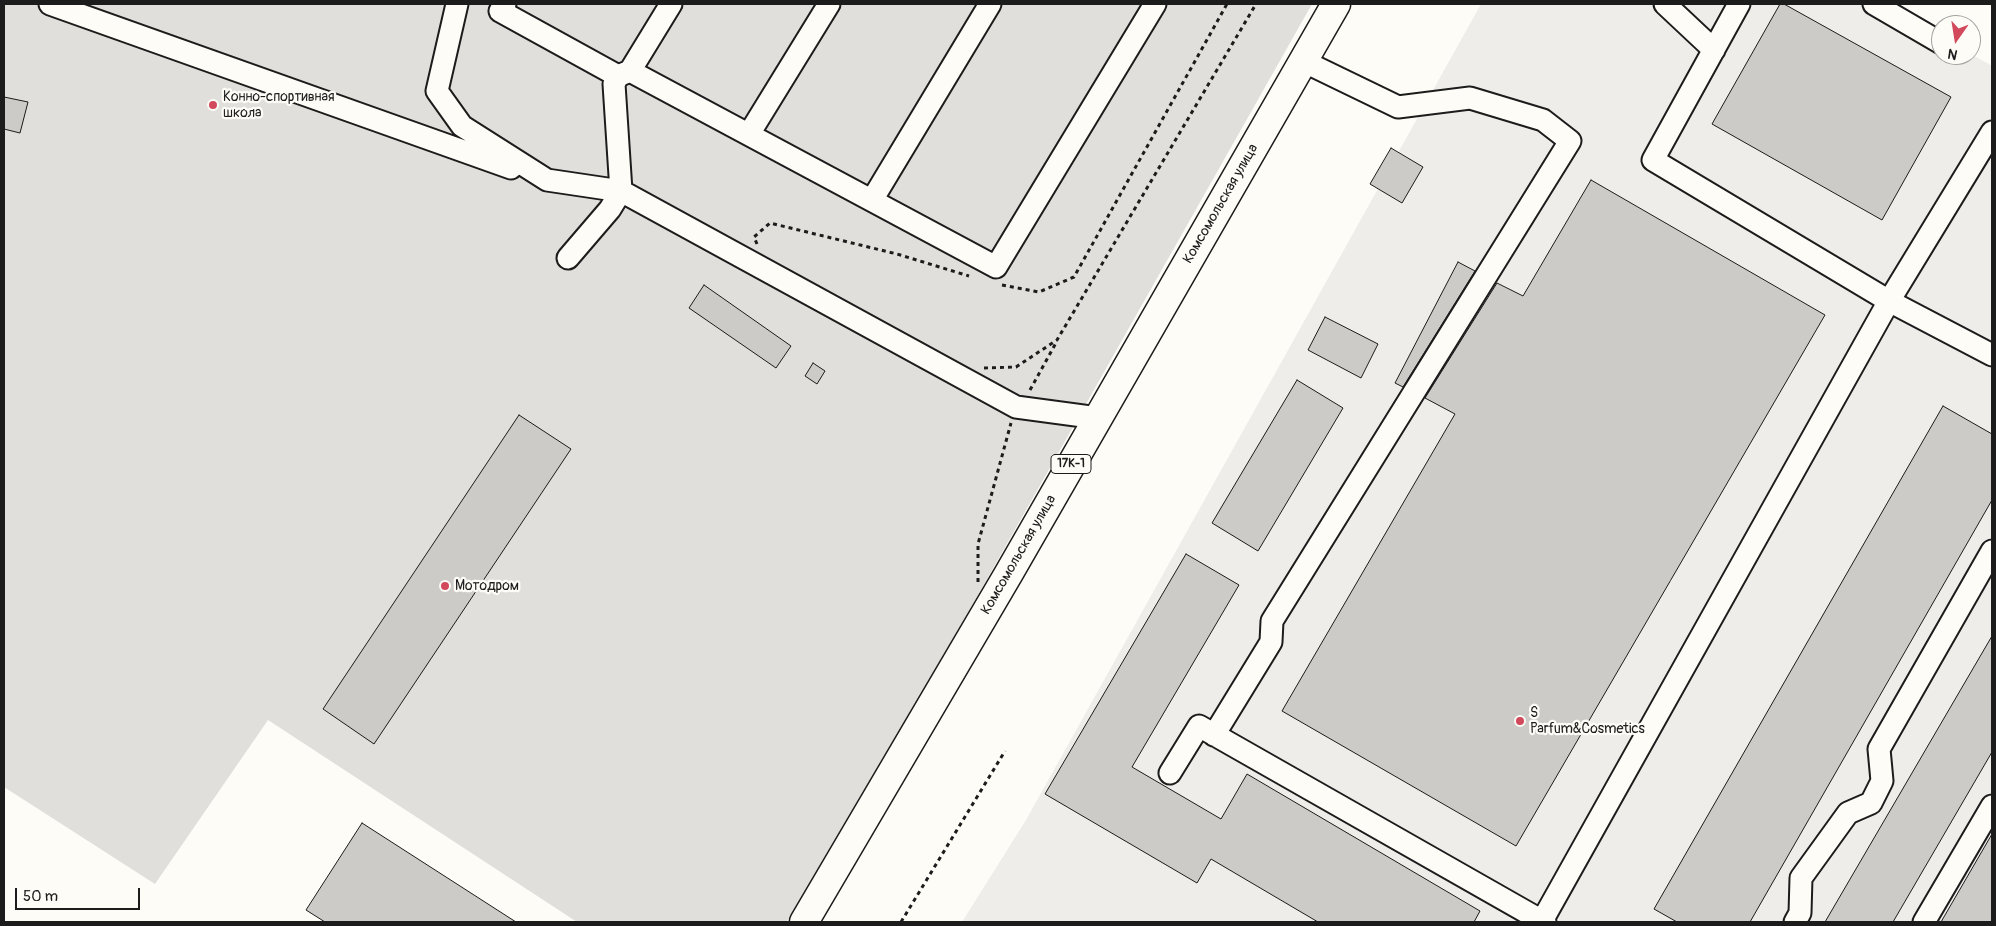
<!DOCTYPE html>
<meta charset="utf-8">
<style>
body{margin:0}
#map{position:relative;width:1996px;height:926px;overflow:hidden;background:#fdfcf7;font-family:Pangolin,sans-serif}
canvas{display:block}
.frame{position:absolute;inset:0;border:5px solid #1c1c1c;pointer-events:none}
.north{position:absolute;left:1931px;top:15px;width:50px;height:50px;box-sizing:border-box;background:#fdfcf7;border:1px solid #a3a29f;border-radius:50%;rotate:193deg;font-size:14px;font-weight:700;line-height:20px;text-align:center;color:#1c1c1c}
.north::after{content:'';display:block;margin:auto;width:18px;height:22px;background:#d1495b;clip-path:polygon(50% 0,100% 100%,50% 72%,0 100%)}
.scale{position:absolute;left:15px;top:888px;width:125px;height:22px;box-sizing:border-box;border:2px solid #1c1c1c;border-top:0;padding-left:6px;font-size:15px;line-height:18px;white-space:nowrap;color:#1c1c1c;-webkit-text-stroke:4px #fdfcf7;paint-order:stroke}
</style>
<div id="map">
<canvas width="1996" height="926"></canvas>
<div class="frame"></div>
<div class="north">N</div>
<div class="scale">50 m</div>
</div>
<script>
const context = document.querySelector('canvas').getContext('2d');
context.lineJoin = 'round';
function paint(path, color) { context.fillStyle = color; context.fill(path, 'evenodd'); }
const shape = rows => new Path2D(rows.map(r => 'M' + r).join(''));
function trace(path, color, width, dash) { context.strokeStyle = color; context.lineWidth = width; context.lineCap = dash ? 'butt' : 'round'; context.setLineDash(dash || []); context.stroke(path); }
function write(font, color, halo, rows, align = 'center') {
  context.font = font + ' Pangolin,sans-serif'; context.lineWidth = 4.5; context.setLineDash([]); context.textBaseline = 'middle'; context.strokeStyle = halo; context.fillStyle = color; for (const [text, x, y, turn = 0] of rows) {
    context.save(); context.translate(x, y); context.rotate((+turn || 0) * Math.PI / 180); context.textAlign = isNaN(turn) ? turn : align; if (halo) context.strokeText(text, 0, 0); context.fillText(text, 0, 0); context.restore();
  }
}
const built = shape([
 [1481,4,1886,4,1941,36,1941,55,1971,54,1992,66,1992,922,962,922,1026,820]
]);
const green = shape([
 [4,4,1312,4,826,864,786,922,577,922,268,720,155,884,4,787]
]);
const building = shape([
 [1780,4,1784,4,1951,97,1882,220,1712,124,1780,4],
 [4,97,28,102,20,133,4,129,4,97],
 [1391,148,1423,167,1402,203,1370,184,1391,148],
 [1591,180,1825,315,1516,846,1282,711,1455,414,1425,398,1497,283,1523,296,1591,180],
 [1458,262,1475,271,1403,387,1395,383,1458,262],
 [704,285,791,346,776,368,689,308,704,285],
 [1325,317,1378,344,1361,378,1308,350,1325,317],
 [813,363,825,371,817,384,805,376,813,363],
 [1297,380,1343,408,1258,551,1212,523,1297,380],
 [1943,406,1992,434,1992,500,1750,922,1677,922,1654,909,1943,406],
 [519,415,571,449,374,744,323,709,519,415],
 [1186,554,1239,585,1132,767,1221,819,1247,774,1480,911,1474,922,1318,922,1211,859,1197,883,1045,794,1186,554],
 [1992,636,1992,752,1893,922,1825,922,1992,636],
 [362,823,516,922,325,922,306,910,362,823],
 [1992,834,1992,922,1941,922,1992,834]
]);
const path = shape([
 [757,244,754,237,770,223,897,254,969,276],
 [1002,285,1039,292,1074,277,1227,4],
 [984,368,1016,367,1057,340,1256,4],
 [1030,390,1057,341],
 [978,582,978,544,1011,423],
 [901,922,1005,751]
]);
const minor = shape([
 [50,4,511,168],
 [457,4,437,91,462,126,547,180,621,191,1016,407,1098,418],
 [505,4,500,11,618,76],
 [1665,4,1714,50],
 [1739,4,1653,160,1889,301,1992,355],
 [1874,4,1941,43],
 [630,71,996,267,1155,4],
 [749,134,829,4],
 [872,200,990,4],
 [568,258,610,209,621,191,614,84,618,76,630,71,671,4],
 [1214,735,1271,642,1272,621,1570,141,1543,120,1470,98,1398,107,1303,61],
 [1170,773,1199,726,1542,921,1541,922],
 [1545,922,1542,921,1889,301,1992,132],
 [1795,922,1800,913,1801,878,1848,813,1871,803,1882,781,1879,749,1992,551],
 [1924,922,1992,806]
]);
const major = shape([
 [804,922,1009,573,1336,4]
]);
const markers = [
 [213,105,5,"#d1495b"],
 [445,586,5,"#d1495b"],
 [1520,721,5,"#d1495b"]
];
const shields = [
 [1071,464,40]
];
const shieldNames = [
 ["17К-1",1071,464]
];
const poiNames = [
 ["Конно-спортивная",223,97],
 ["школа",223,113],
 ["Мотодром",455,586],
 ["S",1530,713],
 ["Parfum&Cosmetics",1530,729]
];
const streetNames = [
 ["Комсомольская улица",1221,204,-60],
 ["Комсомольская улица",1019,555,-60]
];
paint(built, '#eeede9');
paint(green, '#e0dfdb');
paint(building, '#cccbc8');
trace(building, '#1c1c1c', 1);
trace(minor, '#1c1c1c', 25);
trace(major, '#1c1c1c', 31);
trace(path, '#1c1c1c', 3, [4, 4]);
trace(minor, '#fdfcf7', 21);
trace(major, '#fdfcf7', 28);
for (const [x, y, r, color] of markers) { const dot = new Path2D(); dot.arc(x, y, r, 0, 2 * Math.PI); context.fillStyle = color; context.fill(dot); trace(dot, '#fdfcf7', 2); }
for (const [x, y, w] of shields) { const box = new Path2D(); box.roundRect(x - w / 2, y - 9.5, w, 19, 4); context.fillStyle = '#fdfcf7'; context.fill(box); trace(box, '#1c1c1c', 1); }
write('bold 12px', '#1c1c1c', null, shieldNames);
write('14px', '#1c1c1c', '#fdfcf7', poiNames, 'left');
write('14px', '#1c1c1c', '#fdfcf7', streetNames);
</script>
